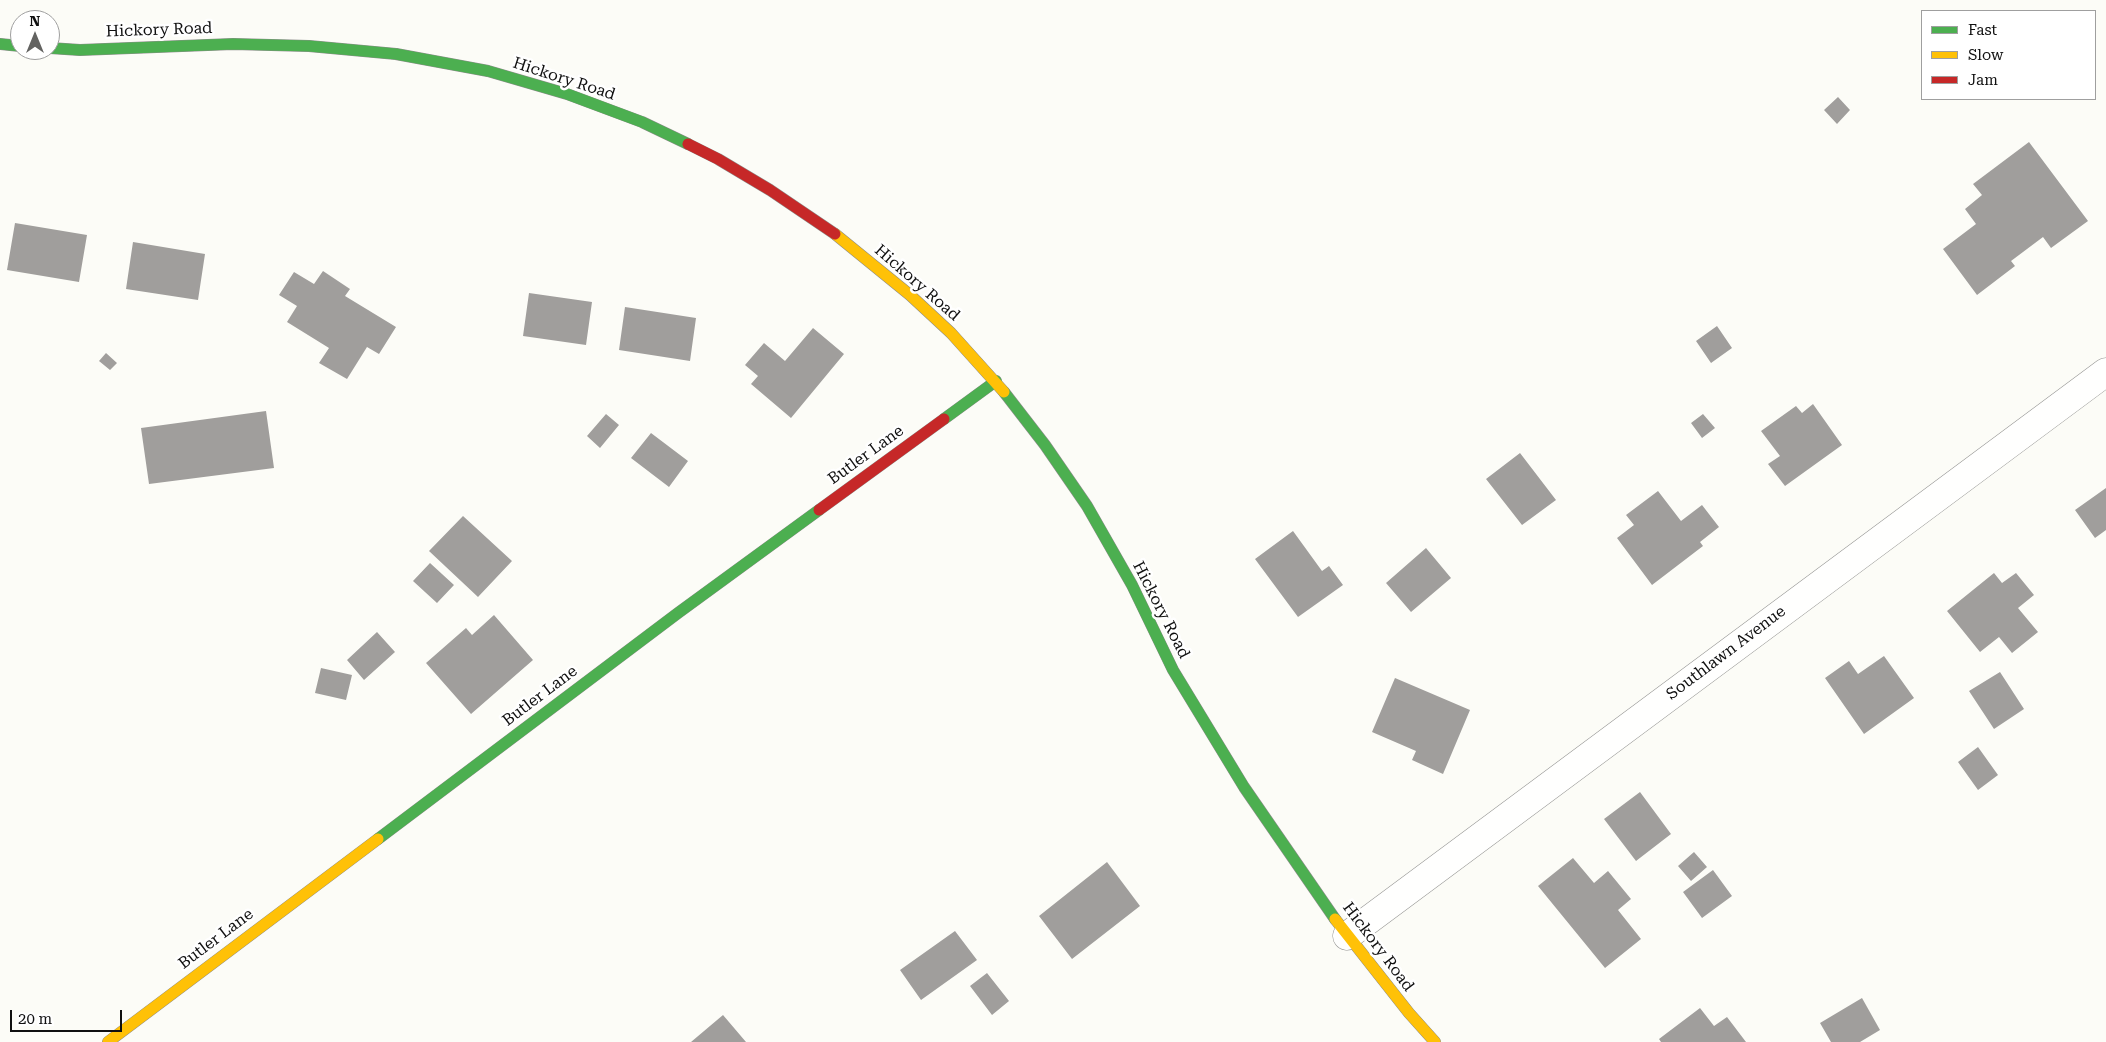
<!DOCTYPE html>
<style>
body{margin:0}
#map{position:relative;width:2106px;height:1042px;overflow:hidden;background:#fcfcf7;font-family:"Roboto Serif",serif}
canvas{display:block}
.legend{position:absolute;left:1921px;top:10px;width:175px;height:90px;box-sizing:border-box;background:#fff;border:1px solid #9f9f9f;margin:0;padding:6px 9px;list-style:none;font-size:15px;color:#101010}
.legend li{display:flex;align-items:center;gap:10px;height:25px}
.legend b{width:25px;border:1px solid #9f9f9f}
.north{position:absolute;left:10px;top:10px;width:50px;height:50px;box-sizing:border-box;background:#fff;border:1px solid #9f9f9f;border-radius:50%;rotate:0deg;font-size:14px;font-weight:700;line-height:20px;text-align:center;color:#101010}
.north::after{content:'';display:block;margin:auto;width:18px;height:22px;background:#636361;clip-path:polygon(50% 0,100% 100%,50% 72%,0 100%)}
.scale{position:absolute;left:10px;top:1010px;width:112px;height:22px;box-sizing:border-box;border:2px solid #101010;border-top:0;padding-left:6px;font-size:15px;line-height:18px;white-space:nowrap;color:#101010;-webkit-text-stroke:4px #fff;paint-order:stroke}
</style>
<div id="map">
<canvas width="2106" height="1042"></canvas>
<ul class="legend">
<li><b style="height:6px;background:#4caf50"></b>Fast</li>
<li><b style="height:6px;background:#ffc107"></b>Slow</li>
<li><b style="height:6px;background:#c62828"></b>Jam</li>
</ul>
<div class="north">N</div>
<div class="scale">20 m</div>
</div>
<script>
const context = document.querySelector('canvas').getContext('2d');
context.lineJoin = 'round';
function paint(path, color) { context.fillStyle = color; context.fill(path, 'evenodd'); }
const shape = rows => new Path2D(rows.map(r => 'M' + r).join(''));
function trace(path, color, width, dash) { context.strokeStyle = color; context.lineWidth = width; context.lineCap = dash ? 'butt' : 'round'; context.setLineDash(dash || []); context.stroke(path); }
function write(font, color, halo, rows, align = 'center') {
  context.font = font + ' "Roboto Serif",serif'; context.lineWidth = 5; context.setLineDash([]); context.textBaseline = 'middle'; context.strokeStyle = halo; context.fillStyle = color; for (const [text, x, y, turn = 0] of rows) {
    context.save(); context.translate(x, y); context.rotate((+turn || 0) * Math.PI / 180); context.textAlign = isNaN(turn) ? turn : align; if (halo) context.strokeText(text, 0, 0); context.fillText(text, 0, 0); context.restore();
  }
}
const building = shape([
 [1838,97,1850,110,1837,124,1824,110],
 [2029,142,2088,221,2051,248,2043,237,2011,261,2015,266,1977,295,1943,249,1976,224,1965,209,1982,195,1973,184],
 [15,223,87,235,79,282,7,270],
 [133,242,205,254,198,300,126,289],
 [323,271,350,289,345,296,396,327,379,354,367,347,347,379,319,363,329,348,287,322,297,306,279,295,294,272,314,284],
 [529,293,592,302,586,345,523,336],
 [625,307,696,318,690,361,619,350],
 [1717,326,1732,348,1711,363,1696,341],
 [813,328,844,354,791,418,751,384,758,376,745,365,764,343,785,361],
 [106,353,117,363,110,370,99,361],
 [1813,404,1842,445,1785,486,1768,464,1780,456,1761,431,1796,406,1802,413],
 [266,411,274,468,149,484,141,428],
 [606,414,619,425,600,448,587,436],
 [1703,414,1715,428,1702,438,1691,423],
 [651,433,688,461,669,487,631,458],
 [1520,453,1556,500,1522,525,1486,479],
 [2106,488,2106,530,2095,538,2075,510],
 [1658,491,1681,521,1702,505,1719,527,1700,542,1703,546,1652,585,1617,538,1634,525,1626,515],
 [463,516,512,561,478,597,429,551],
 [1293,531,1322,571,1329,566,1343,585,1298,617,1255,559],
 [1426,548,1451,578,1411,612,1386,583],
 [430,563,454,585,437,603,413,581],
 [1994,573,2002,583,2016,573,2034,595,2018,608,2038,632,2012,653,1999,637,1980,652,1947,611],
 [494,615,533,660,471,714,426,663,466,628,472,635],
 [377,632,395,652,364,680,347,660],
 [1884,656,1914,698,1864,734,1825,678,1849,661,1858,674],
 [321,668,352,675,346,700,315,693],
 [2000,672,2024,709,1994,729,1969,691],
 [1395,678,1470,710,1443,774,1412,760,1416,751,1372,732],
 [1978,747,1998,775,1978,790,1958,762],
 [1640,792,1671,834,1636,861,1604,819],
 [1694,852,1707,867,1691,881,1678,866],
 [1573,858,1594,883,1608,871,1631,899,1618,910,1641,939,1605,968,1538,886],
 [1107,862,1140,906,1072,959,1039,916],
 [1713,870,1732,896,1702,918,1683,892],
 [955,931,977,960,921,1000,900,970],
 [987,973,1009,1001,992,1015,970,986],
 [1862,998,1880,1030,1860,1042,1831,1042,1820,1023],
 [1700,1008,1714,1026,1727,1017,1746,1042,1661,1042,1659,1039],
 [723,1015,746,1042,691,1042]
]);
const street = shape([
 [1347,936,2106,372]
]);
const fast = shape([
 [0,44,20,46],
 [50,48,80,50,233,44,309,46,396,54,488,71,567,94,642,122,688,144],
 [1004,392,1045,445,1087,506,1132,585,1173,670,1244,787,1335,919],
 [944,419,996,381],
 [378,839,678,613,819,510]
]);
const slow = shape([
 [835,234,910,295,951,333,1004,392],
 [1335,919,1409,1013,1435,1042],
 [108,1042,378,839]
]);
const jam = shape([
 [688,144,718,159,770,190,835,234],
 [819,510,944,419]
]);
const streetNames = [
 ["Hickory Road",159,30,-2],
 ["Hickory Road",564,79,18],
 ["Hickory Road",917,283,41],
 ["Butler Lane",866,455,-36],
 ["Hickory Road",1161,610,63],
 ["Southlawn Avenue",1726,653,-37],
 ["Butler Lane",540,696,-37],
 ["Butler Lane",216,939,-37],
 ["Hickory Road",1378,947,53]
];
paint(building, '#a09e9c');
trace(street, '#969694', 29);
trace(fast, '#8d8d8b', 12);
trace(slow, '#8d8d8b', 12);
trace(jam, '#8d8d8b', 12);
trace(street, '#fffffe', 28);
trace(fast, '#4caf50', 11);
trace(slow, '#ffc107', 11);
trace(jam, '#c62828', 11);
write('16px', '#101010', '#fff', streetNames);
</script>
